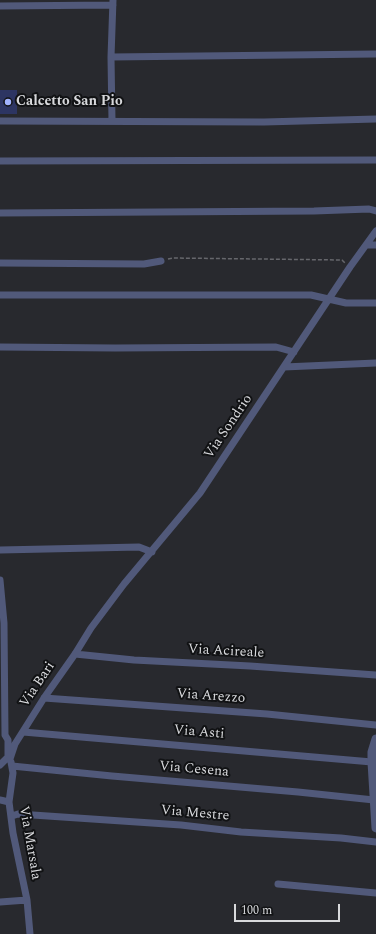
<!DOCTYPE html>
<style>
body{margin:0}
#map{position:relative;width:376px;height:934px;overflow:hidden;background:#28292e;font-family:Spectral,serif}
canvas{display:block}
.scale{position:absolute;left:234px;top:904px;width:106px;height:18px;box-sizing:border-box;border:2px solid #d8d9dc;border-top:0;padding-left:5px;font-size:12px;line-height:14px;white-space:nowrap;color:#d8d9dc;-webkit-text-stroke:3px #111214;paint-order:stroke}
</style>
<div id="map">
<canvas width="376" height="934"></canvas>
<div class="scale">100 m</div>
</div>
<script>
const context = document.querySelector('canvas').getContext('2d');
context.lineJoin = 'round';
function paint(path, color) { context.fillStyle = color; context.fill(path, 'evenodd'); }
const shape = rows => new Path2D(rows.map(r => 'M' + r).join(''));
function trace(path, color, width, dash) { context.strokeStyle = color; context.lineWidth = width; context.lineCap = dash ? 'butt' : 'round'; context.setLineDash(dash || []); context.stroke(path); }
function write(font, color, halo, rows, align = 'center') {
  context.font = font + ' Spectral,serif'; context.lineWidth = 4; context.setLineDash([]); context.textBaseline = 'middle'; context.strokeStyle = halo; context.fillStyle = color; for (const [text, x, y, turn = 0] of rows) {
    context.save(); context.translate(x, y); context.rotate((+turn || 0) * Math.PI / 180); context.textAlign = isNaN(turn) ? turn : align; if (halo) context.strokeText(text, 0, 0); context.fillText(text, 0, 0); context.restore();
  }
}
const green = shape([
 [0,90,17,90,17,114,0,114]
]);
const path = shape([
 [168,259,173,258,342,260,345,263]
]);
const minor = shape([
 [0,6,113,5],
 [111,57,376,54],
 [0,121,264,122,376,119],
 [112,121,111,57,113,0],
 [0,161,376,160],
 [0,213,314,211,369,209,376,211],
 [366,245,376,245],
 [0,263,144,264,161,261],
 [0,295,311,295,346,303,376,303],
 [0,347,115,348,276,347,294,352],
 [284,367,376,363],
 [0,550,139,547,152,552],
 [0,580,4,623,5,735,8,740,8,757],
 [75,654,134,660,250,666,376,675],
 [44,698,267,714,376,725],
 [23,732,372,762],
 [10,759,15,744,44,698,75,654,91,628,124,584,200,493,350,267,376,231],
 [11,762,13,773,9,802,13,833,27,900,30,934],
 [0,765,8,757],
 [12,766,112,776,298,792,374,800],
 [0,800,9,802],
 [12,816,18,814,181,825,241,832,341,838,376,842],
 [278,884,376,893],
 [0,902,27,900]
]);
const tertiary = shape([
 [376,739,372,752,372,762,376,828]
]);
const markers = [
 [8,102,4,"#a1b2fd"]
];
const poiNames = [
 ["Calcetto San Pio",16,102]
];
const streetNames = [
 ["Via Sondrio",229,427,-56],
 ["Via Acireale",226,652,3],
 ["Via Bari",38,685,-56],
 ["Via Arezzo",211,697,4],
 ["Via Asti",199,733,5],
 ["Via Cesena",194,770,5],
 ["Via Mestre",195,814,5],
 ["Via Marsala",29,843,80]
];
paint(green, '#2d3562');
trace(path, '#66676c', 1.5, [4, 2]);
trace(minor, '#51597a', 7);
trace(tertiary, '#51597a', 9);
for (const [x, y, r, color] of markers) { const dot = new Path2D(); dot.arc(x, y, r, 0, 2 * Math.PI); context.fillStyle = color; context.fill(dot); trace(dot, '#111214', 1.5); }
write('bold 14px', '#d8d9dc', '#111214', poiNames, 'left');
write('14px', '#d8d9dc', '#111214', streetNames);
</script>
